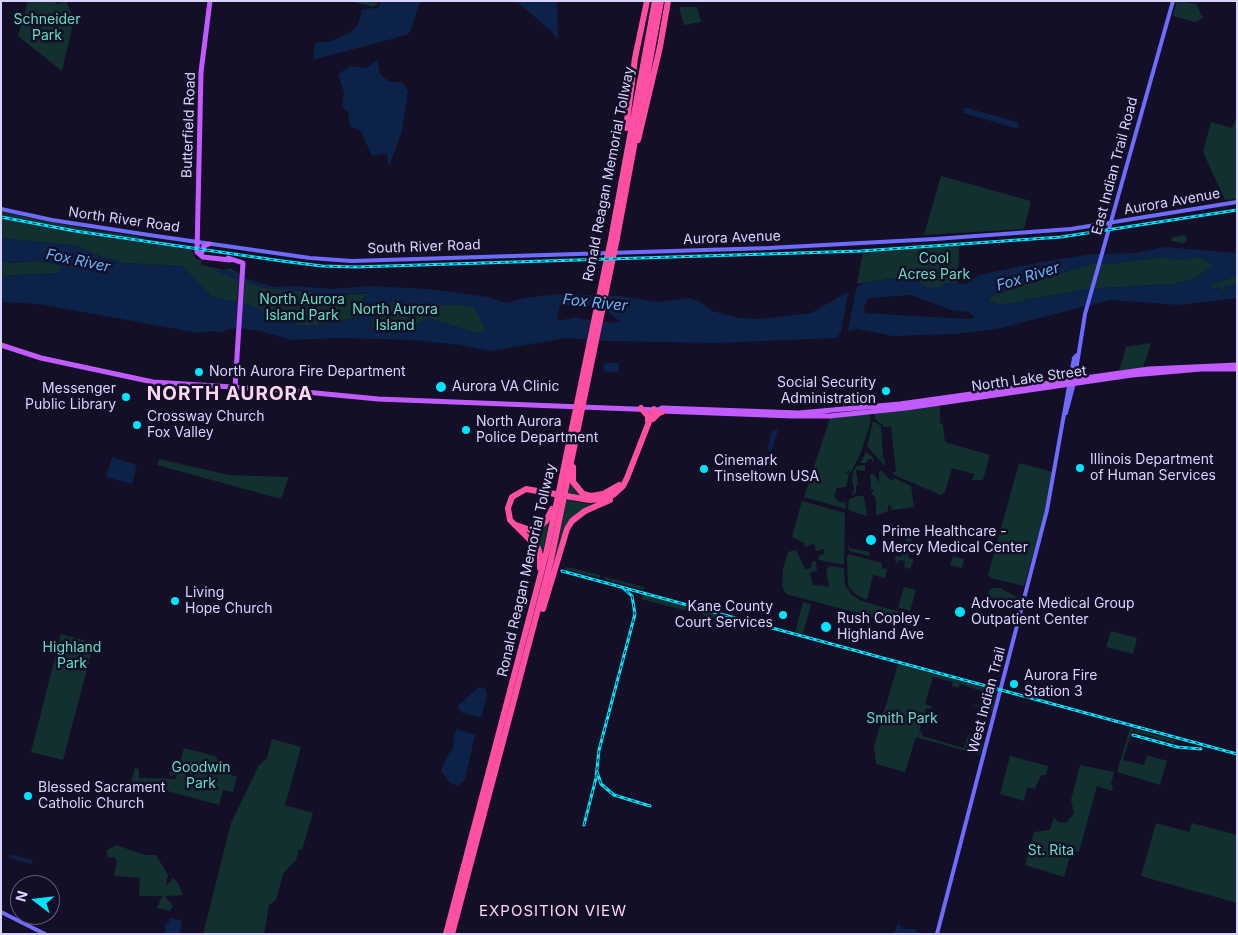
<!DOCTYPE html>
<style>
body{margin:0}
#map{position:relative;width:1238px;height:935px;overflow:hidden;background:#130f26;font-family:Inter,sans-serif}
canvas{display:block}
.frame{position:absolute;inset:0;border:2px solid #d9d4ff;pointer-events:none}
.north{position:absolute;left:10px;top:875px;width:50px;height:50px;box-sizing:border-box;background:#130f26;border:1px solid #625e7d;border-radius:50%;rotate:286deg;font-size:14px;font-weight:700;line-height:20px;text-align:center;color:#d9d4ff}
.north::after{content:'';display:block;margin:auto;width:18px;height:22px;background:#00e5ff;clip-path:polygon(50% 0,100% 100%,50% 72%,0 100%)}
</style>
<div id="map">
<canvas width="1238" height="935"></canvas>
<div class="frame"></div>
<div class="north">N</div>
</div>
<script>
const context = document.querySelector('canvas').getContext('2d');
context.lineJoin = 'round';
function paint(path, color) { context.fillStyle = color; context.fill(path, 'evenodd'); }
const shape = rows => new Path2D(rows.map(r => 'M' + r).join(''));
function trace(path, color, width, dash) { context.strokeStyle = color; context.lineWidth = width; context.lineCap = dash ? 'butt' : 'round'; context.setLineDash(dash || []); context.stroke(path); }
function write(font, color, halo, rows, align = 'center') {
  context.font = font + ' Inter,sans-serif'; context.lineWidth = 5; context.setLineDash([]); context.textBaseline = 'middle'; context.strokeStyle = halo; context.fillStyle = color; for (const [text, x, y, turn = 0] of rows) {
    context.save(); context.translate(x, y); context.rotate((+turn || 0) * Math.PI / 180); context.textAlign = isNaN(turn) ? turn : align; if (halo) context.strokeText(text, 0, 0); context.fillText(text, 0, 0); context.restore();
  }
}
const green = shape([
 [28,1,57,1,55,5,66,1,74,19,62,71,18,36],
 [349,1,379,1,374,7],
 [1177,1,1196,4,1203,18,1195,22,1173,16],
 [679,7,697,7,701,22,684,25],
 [1237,116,1237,199,1225,200,1203,152,1211,122,1232,128],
 [941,176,1031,201,1024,229,924,235],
 [1,212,99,231,137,236,148,240,87,231,85,234,191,250,196,259,202,260,201,265,224,270,230,268,240,274,237,302,212,297,182,266,124,263,100,256,76,246,1,238],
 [1186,235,1187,241,1183,243,1171,241,1172,237],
 [959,244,958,285,947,283,940,287,926,287,914,279,896,278,857,284,863,251],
 [1162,257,1179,260,1199,257,1214,265,1196,278,1175,284,1086,289,1001,305,989,301,990,297,1030,282,1091,264,1116,263],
 [1,260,12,263,38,261,63,266,57,273,1,276],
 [1237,276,1237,284,1223,286,1226,290,1224,291,1214,290,1210,284],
 [245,281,266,288,306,291,327,296,369,293,354,309,361,313,357,318,310,326,298,325,243,303],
 [393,301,431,307,453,304,474,307,486,329,479,334,428,318,405,332,393,334,370,327,375,311],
 [1151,343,1143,368,1119,371,1126,347],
 [940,404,940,423,943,424,945,442,990,455,983,480,972,480,974,474,952,468,945,492,941,495,894,475,893,472,896,472,891,427,884,427,875,419,875,414],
 [869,413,871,421,861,452,850,474,849,470,846,473,849,474,846,487,836,488,836,493,834,493,836,500,844,503,845,499,846,509,804,497,830,418],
 [873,421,881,426,883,456,880,459,884,457,885,466,867,446],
 [866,452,872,456,874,461,872,462,872,459,868,460,866,463,860,463],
 [159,459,229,475,289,477,281,499,157,465],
 [1019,463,1053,472,1043,519,1024,586,991,578,988,575],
 [865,465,865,471,856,470,858,485,856,485,856,493,851,496,854,489,852,479,853,471,857,466],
 [879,471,882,471,889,479,893,480,894,478,911,486,914,507,892,510,890,505,888,505,888,511,876,516,876,501,874,495,871,495,874,490,871,490,870,474,874,474,879,483],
 [571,475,585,496,572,495,571,501,595,505,573,517,546,598],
 [858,496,864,496,867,516,848,510,849,499],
 [802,501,845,513,844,565,819,560,818,556,824,554,824,549,816,551,814,544,804,547,805,544,792,537],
 [549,522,542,557,525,531],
 [905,525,915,527,910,545,906,546,904,546,909,528],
 [848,543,850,548,870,552,869,556,849,551],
 [903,549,908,553,909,558,914,560,909,572,910,569,904,567,905,561,899,560,898,564,895,560,896,556,901,557],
 [796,550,805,569,811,568,812,562,816,561,817,570,810,573,813,585,821,586,823,584,823,586,829,587,826,570,829,566,844,568,845,585,852,595,861,601,908,614,910,616,906,626,786,594,782,586,783,569,788,552],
 [849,554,882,563,882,568,887,569,891,556,885,578,873,575,867,600,855,594,848,585,847,557],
 [953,556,964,559,962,568,950,565],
 [567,567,600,575,600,578,564,569],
 [605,577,644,587,644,590,603,579],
 [904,587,916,590,910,611,898,607],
 [994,588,1000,588,1017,597,1018,602,1016,607,1012,609,1006,601,988,597,989,590],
 [642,594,750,624,749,627,641,599],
 [803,602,811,604,803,634,795,632],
 [1111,631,1137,638,1133,654,1106,647],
 [61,634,94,643,63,760,31,752],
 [898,664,997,691,992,712,970,705,987,707,991,694,960,684,958,688,952,686,953,682,933,677,925,704,932,707,931,709,926,708,919,732,922,733,922,736,964,748,968,735,973,736,968,750,976,752,979,743,983,744,980,755,916,737,905,772,876,764,874,746],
 [1130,728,1175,740,1174,743,1132,731,1123,760,1144,765,1147,755,1167,761,1160,785,1117,772],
 [272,739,301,747,285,805,313,813,302,850,299,849,296,860,283,874,276,900,269,905,264,934,203,934,231,823,259,765,267,758],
 [184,748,215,756,227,773,237,777,233,792,223,790,219,805,131,781,135,768,139,769,139,778,176,779,177,773,171,776,169,773,175,770,177,773],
 [1010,756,1048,766,1046,775,1041,775,1035,789,1027,787,1024,801,1000,794],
 [1080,765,1114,772,1111,784,1113,787,1112,791,1097,786,1079,852,1072,850,1064,877,1025,865,1034,832,1050,830,1054,817,1058,822,1066,823,1074,813,1071,800],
 [1156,823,1189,832,1192,823,1237,835,1237,903,1141,876],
 [116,845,145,855,156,855,168,875,166,886,173,878,178,883,183,895,165,896,173,906,170,911,157,908,162,896,139,896,140,878,114,876,117,861,114,857,108,858,106,851]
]);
const water = shape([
 [381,1,420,1,410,32,406,35,313,60,315,43,331,41,350,33,358,25,362,9,378,8],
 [516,1,557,1,558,40,552,32],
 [377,60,380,74,388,81,403,83,408,91,402,131,390,164,388,165,387,153,372,156,360,130,350,126,348,112,342,106,344,93,338,74,350,66,366,68],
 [967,108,1017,122,1019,126,1017,128,1011,127,964,113,963,109],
 [189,150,193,154,193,166,190,171,184,161],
 [1,238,76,246,100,256,124,263,182,266,212,297,243,303,298,325,310,326,357,318,361,313,354,309,369,292,327,296,306,291,266,288,237,280,214,270,228,270,245,278,274,287,297,286,332,289,369,286,429,289,488,297,506,303,524,298,560,294,621,296,657,302,689,298,698,301,712,311,739,318,760,319,811,313,864,283,896,278,914,279,926,287,940,287,947,283,966,284,979,275,1041,262,1093,254,1136,253,1164,247,1237,253,1237,276,1210,284,1214,290,1218,286,1224,291,1226,290,1223,286,1237,284,1237,298,1179,305,1110,300,997,329,955,334,893,336,857,329,840,333,837,338,716,343,607,341,566,338,490,351,460,345,414,340,340,338,292,340,260,331,238,328,225,330,222,333,214,331,198,333,38,304,1,302,1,276,56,273,63,266,38,261,6,263,1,260],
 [1162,257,1179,260,1199,257,1214,265,1196,278,1176,284,1086,289,1001,305,989,301,990,297,1030,282,1091,264,1116,263],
 [911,295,951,310,968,312,974,317,971,319,897,315,866,313,863,310,868,298],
 [393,301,431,307,453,304,474,307,486,329,479,334,428,318,405,332,393,334,370,327,375,311],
 [560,304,581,308,591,305,601,307,620,321,617,323,582,319,576,317,558,321,557,319],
 [606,363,619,363,619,372,605,372,603,365],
 [772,430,778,430,771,452,767,450],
 [112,457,137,465,132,484,106,477],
 [479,687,485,688,487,694,482,715,480,717,462,713,457,706],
 [457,729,475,735,465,779,458,786,450,783,441,771,449,753,453,750,454,734],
 [9,854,33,860,32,864,10,858],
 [170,918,182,920,180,934,165,934,165,924,169,922],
 [898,923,902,929,915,929,919,934,893,934]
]);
const pier = shape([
 [857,284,847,335,840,337,849,290]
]);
const secondary = shape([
 [1,209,52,220,149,235,310,258,352,261,769,248,935,239,1071,229,1237,202],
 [1066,413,1074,383,1085,314,1173,1],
 [1,912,45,934],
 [937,934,1047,510,1074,358,1077,355]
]);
const primary = shape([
 [210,1,201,72,197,252,203,257,230,260],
 [202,252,204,246,209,244],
 [228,258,243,263,235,388],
 [1,345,41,358,153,382,295,391,378,399,658,410,662,408,799,413,900,404,1149,369,1237,365],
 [661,411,792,416,830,416,906,408,1132,375,1201,369,1237,369]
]);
const highway = shape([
 [626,128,635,58,647,1],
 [638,140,660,47,668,1],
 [641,408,648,416,648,421],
 [653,419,659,413,662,412],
 [573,467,573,482,583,494,591,496,603,494,619,485],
 [516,525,530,530,538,528,546,521,552,509],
 [540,568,540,555,538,548,510,520,508,508,512,497,526,489,589,500,603,499,613,495,623,486,627,478,654,409],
 [543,609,567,529,572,521,585,511,610,500],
 [446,934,546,554,611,239,655,1],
 [452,934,551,560,617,238,661,1]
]);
const rail = shape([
 [1,217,75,231,282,261,322,266,356,267,861,251,1061,237,1237,210],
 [562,571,1237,754],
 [1133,735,1177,747,1201,749],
 [597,772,601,784,614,795,650,806],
 [584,825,596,778,599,750,635,614,632,596,623,588]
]);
const markers = [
 [199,372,5,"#00e5ff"],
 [441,387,6,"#00e5ff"],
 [886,391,5,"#00e5ff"],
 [126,397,5,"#00e5ff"],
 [137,425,5,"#00e5ff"],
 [466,430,5,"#00e5ff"],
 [1080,468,5,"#00e5ff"],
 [704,469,5,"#00e5ff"],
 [871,540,6,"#00e5ff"],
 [175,601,5,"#00e5ff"],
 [960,612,6,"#00e5ff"],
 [783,615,5,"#00e5ff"],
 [826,627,6,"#00e5ff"],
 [1014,684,5,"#00e5ff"],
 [28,796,5,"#00e5ff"]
];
const parkNames = [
 ["Schneider",47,20],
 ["Park",47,36],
 ["Cool",934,259],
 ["Acres Park",934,275],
 ["North Aurora",302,300],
 ["Island Park",302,316],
 ["North Aurora",395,310],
 ["Island",395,326],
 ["Highland",72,648],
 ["Park",72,664],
 ["Smith Park",902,719],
 ["Goodwin",201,768],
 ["Park",201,784],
 ["St. Rita",1051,851]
];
const streetNames = [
 ["Butterfield Road",189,125,-88],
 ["East Indian Trail Road",1115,166,-75],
 ["Ronald Reagan Memorial Tollway",609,174,-79],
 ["Aurora Avenue",1172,202,-10],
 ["North River Road",124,220,8],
 ["Aurora Avenue",732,238,-2],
 ["South River Road",424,247,-2],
 ["North Lake Street",1029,379,-8],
 ["Ronald Reagan Memorial Tollway",527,570,-77],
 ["West Indian Trail",987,700,-75]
];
const poiNames = [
 ["North Aurora Fire Department",209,372],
 ["Social Security",876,383,"right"],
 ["Administration",876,399,"right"],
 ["Aurora VA Clinic",452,387],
 ["Messenger",116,389,"right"],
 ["Public Library",116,405,"right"],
 ["Crossway Church",147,417],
 ["Fox Valley",147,433],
 ["North Aurora",476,422],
 ["Police Department",476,438],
 ["Illinois Department",1090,460],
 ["of Human Services",1090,476],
 ["Cinemark",714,461],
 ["Tinseltown USA",714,477],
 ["Prime Healthcare -",882,532],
 ["Mercy Medical Center",882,548],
 ["Living",185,593],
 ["Hope Church",185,609],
 ["Advocate Medical Group",971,604],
 ["Outpatient Center",971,620],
 ["Kane County",773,607,"right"],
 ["Court Services",773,623,"right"],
 ["Rush Copley -",837,619],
 ["Highland Ave",837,635],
 ["Aurora Fire",1024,676],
 ["Station 3",1024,692],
 ["Blessed Sacrament",38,788],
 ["Catholic Church",38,804]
];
const waterNames = [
 ["Fox River",78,261,12],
 ["Fox River",1028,277,-17],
 ["Fox River",595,303,6]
];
const neighbourhoodNames = [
 ["EXPOSITION VIEW",553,911]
];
const districtNames = [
 ["NORTH AURORA",230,394]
];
paint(green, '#12302f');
paint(water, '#0c2248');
paint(pier, '#130f26');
trace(secondary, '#6f6bff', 4);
trace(primary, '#c25bff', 5);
trace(highway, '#ff4fa3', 6);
trace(rail, '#00e5ff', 3);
trace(rail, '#130f26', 1, [4]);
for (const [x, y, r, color] of markers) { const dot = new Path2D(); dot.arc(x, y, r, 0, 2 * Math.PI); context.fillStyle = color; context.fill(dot); trace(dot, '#130f26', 2); }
write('14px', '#5fe0c0', '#130f26', parkNames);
write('14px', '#d9d4ff', '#130f26', streetNames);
write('14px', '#d9d4ff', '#130f26', poiNames, 'left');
write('italic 15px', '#62b6ff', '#130f26', waterNames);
context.letterSpacing = '1px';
write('15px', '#ffd6f0', '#130f26', neighbourhoodNames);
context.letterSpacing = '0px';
context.letterSpacing = '1px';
write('bold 19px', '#ffd6f0', '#130f26', districtNames);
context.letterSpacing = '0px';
</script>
